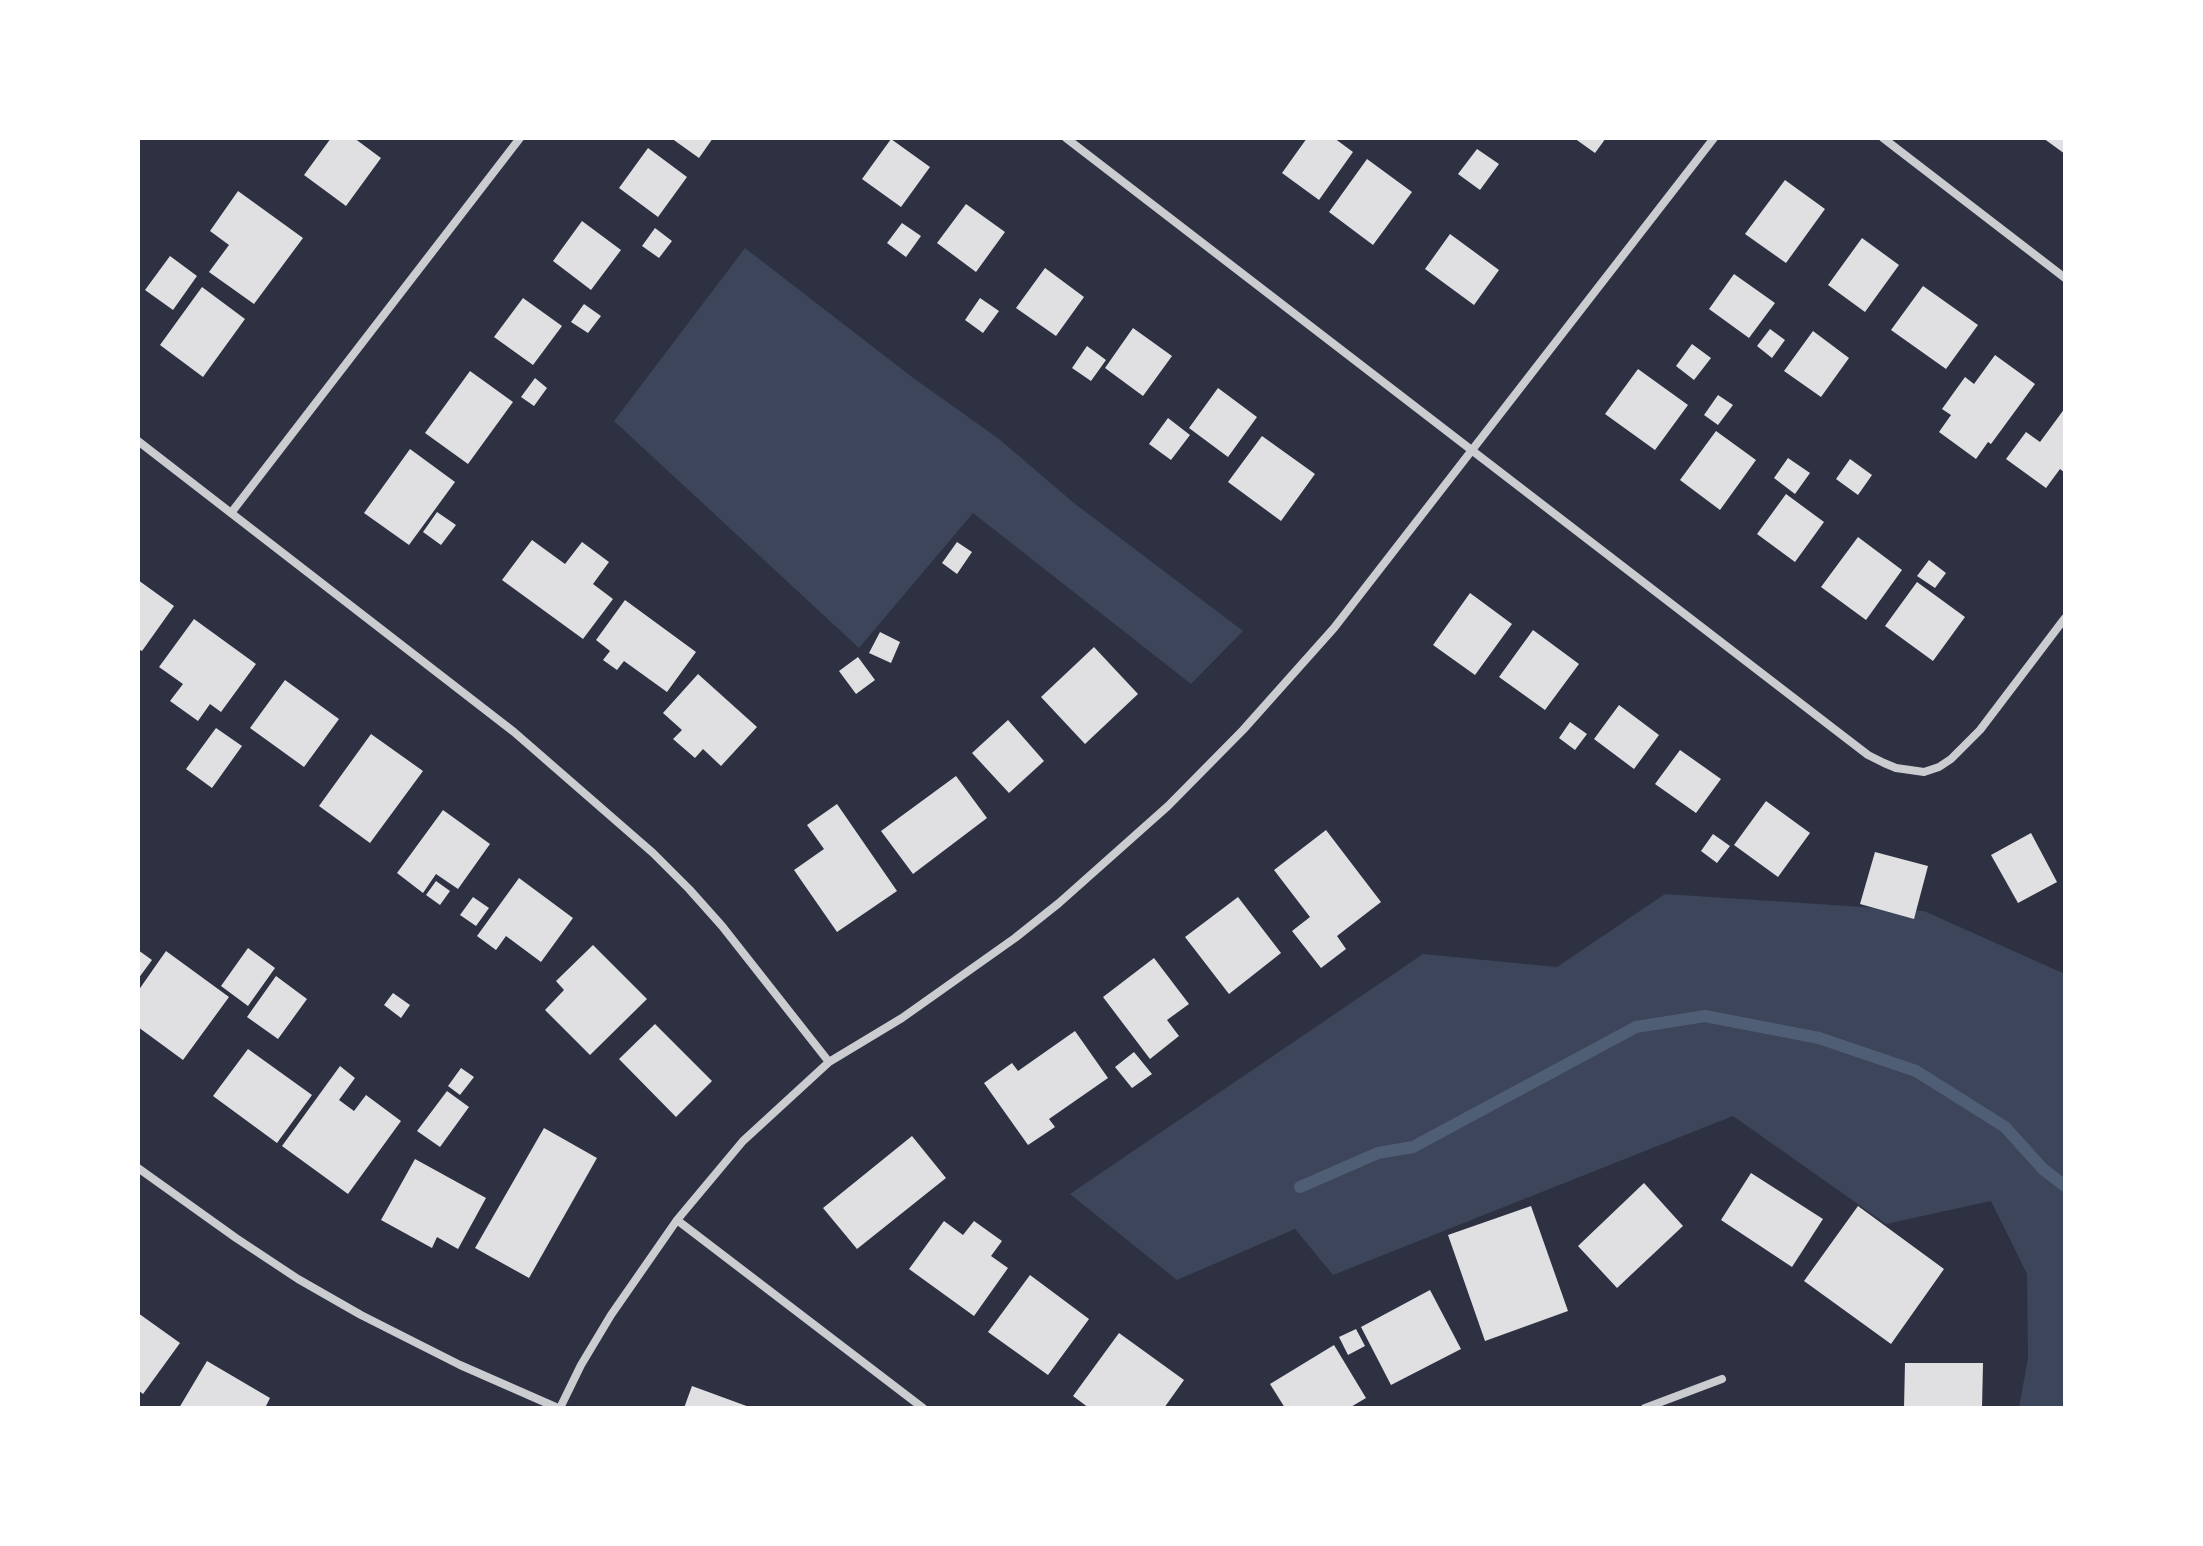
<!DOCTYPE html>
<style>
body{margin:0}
#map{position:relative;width:2203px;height:1546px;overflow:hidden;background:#2d3142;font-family:Ubuntu,sans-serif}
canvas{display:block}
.frame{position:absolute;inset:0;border:140px solid #fff;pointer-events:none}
</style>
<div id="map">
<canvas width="2203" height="1546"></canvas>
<div class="frame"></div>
</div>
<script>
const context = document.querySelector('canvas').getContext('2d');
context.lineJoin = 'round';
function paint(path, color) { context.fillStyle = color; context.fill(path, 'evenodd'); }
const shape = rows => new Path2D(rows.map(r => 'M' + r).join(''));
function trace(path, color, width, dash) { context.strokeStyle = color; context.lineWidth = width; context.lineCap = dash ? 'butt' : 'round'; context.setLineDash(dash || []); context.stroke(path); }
const green = shape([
 [745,248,912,377,999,439,1074,503,1243,631,1191,684,973,513,859,648,614,421],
 [1665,894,1924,911,2065,974,2065,1408,2019,1408,2028,1358,2027,1274,1991,1201,1886,1224,1733,1116,1333,1275,1295,1229,1177,1280,1070,1194,1423,954,1557,967]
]);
const stream = shape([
 [1300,1187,1378,1153,1413,1147,1636,1027,1705,1016,1819,1038,1916,1071,2005,1127,2043,1169,2065,1186]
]);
const building = shape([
 [331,138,354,138,381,158,346,206,304,175],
 [671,138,713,138,699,158],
 [1307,138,1334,138,1353,152,1319,200,1282,173],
 [1574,138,1606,138,1595,153],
 [2043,138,2065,138,2065,154],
 [891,139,930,167,901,207,862,179],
 [648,148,687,177,658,217,619,188],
 [1477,149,1499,164,1480,190,1458,174],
 [1367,159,1412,192,1373,245,1329,212],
 [1785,180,1825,209,1786,263,1745,234],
 [238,191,303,238,254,304,209,272,229,245,210,231],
 [966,204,1005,232,976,272,937,243],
 [582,221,621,250,591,290,553,261],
 [902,223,921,236,906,257,887,243],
 [655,228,672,241,659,258,642,246],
 [1450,234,1499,270,1474,305,1425,269],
 [1862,238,1899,265,1865,312,1828,285],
 [170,256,197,276,173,310,145,290],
 [1045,268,1084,297,1056,336,1016,308],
 [1734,274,1775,303,1749,338,1709,309],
 [1923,286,1978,325,1946,369,1891,330],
 [202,287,245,319,203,377,160,345],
 [523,298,562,326,533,365,494,337],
 [980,298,999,311,983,333,965,320],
 [584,304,601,316,588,333,571,322],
 [1133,328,1172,356,1143,396,1105,368],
 [1770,329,1785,340,1772,358,1757,346],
 [1813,331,1849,358,1821,397,1784,371],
 [1692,344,1711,358,1694,380,1676,366],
 [1087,346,1106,360,1091,381,1072,368],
 [1995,355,2035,384,1991,444,1988,442,1976,459,1939,432,1951,415,1942,409,1965,377,1974,384],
 [1638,369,1688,405,1655,450,1605,414],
 [470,371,513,402,468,464,425,433],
 [535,378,547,388,534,406,521,397],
 [1218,388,1257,417,1228,457,1189,428],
 [1718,395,1733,405,1718,425,1704,415],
 [2065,408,2065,473,2060,469,2046,488,2006,459,2026,432,2040,442],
 [1168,418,1190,435,1171,460,1149,444],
 [1716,431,1756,460,1720,510,1680,480],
 [1262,436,1315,474,1281,521,1228,482],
 [410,449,455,482,409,545,364,513],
 [1788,458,1810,473,1795,494,1774,478],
 [1850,459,1872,475,1858,495,1836,479],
 [1786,494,1824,522,1795,562,1757,534],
 [437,512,456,525,441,545,423,532],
 [1858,537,1902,570,1866,620,1821,587],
 [532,540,565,564,582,542,609,562,593,584,613,599,583,639,502,580],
 [957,542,972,552,957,574,942,563],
 [1929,560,1946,573,1935,588,1917,576],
 [138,580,174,606,142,651,138,649],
 [1917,582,1965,617,1933,661,1885,626],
 [1470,593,1512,624,1475,675,1433,645],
 [625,600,696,652,667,692,624,661,617,670,603,660,610,651,596,640],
 [194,619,256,664,221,712,210,704,198,721,170,701,183,684,159,667],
 [1533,630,1579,664,1545,710,1499,677],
 [880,632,900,642,891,663,869,653],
 [1094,647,1138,694,1085,744,1041,697],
 [858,657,875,680,856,694,839,671],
 [698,674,757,727,721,766,703,749,695,758,673,739,682,730,663,713],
 [285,680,339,719,304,767,250,728],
 [1619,705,1659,735,1634,769,1594,739],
 [1008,720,1044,761,1009,793,972,753],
 [1570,722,1587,734,1575,750,1559,738],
 [216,728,242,746,212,788,186,769],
 [371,734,423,771,370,843,319,806],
 [1680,750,1721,779,1696,813,1655,784],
 [956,776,987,818,913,874,881,831],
 [1766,801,1810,833,1778,877,1734,845],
 [837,804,897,891,837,932,794,870,824,849,807,825],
 [443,810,490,844,458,889,436,874,423,893,397,873],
 [1326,830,1381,902,1337,936,1346,949,1321,968,1292,931,1310,917,1274,870],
 [2031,833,2057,882,2018,903,1991,855],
 [1713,834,1730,846,1717,863,1701,851],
 [1875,852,1928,866,1914,919,1860,904],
 [519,878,573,918,541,962,506,936,496,950,477,936],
 [436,881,450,891,440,905,426,895],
 [473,897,489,908,476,926,460,915],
 [1238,897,1281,953,1229,994,1185,937],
 [593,945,647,999,590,1055,545,1010,564,990,556,981],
 [248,948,275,968,248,1006,221,986],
 [138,950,152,960,138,979],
 [166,951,229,997,183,1060,138,1027,138,991],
 [1154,958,1189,1004,1167,1020,1179,1036,1150,1059,1103,997],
 [276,976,307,999,278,1039,247,1017],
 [393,993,410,1005,401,1018,384,1005],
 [655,1024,712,1081,676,1117,619,1059],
 [1075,1031,1108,1078,1049,1119,1055,1127,1028,1145,984,1083,1012,1063,1018,1071],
 [248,1049,312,1095,277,1143,213,1096],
 [1134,1052,1152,1074,1132,1088,1115,1067],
 [340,1066,355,1078,339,1100,354,1111,366,1095,401,1121,348,1194,282,1146],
 [461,1068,474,1077,460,1095,448,1086],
 [447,1091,469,1107,440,1147,417,1131],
 [544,1128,597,1158,529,1278,475,1248],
 [912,1136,946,1178,857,1249,823,1208],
 [415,1159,486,1198,458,1249,437,1237,432,1248,381,1220],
 [1751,1173,1823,1219,1792,1267,1721,1220],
 [1644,1183,1683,1226,1617,1288,1578,1246],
 [1531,1206,1568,1311,1485,1341,1448,1235],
 [1858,1206,1944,1269,1891,1344,1804,1281],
 [944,1221,963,1235,974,1221,1002,1241,991,1256,1008,1268,974,1316,909,1269],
 [1030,1275,1089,1319,1048,1375,988,1332],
 [1430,1290,1461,1349,1391,1385,1361,1327],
 [138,1313,180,1343,143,1394,138,1390],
 [1356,1329,1365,1346,1348,1355,1339,1337],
 [1119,1333,1184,1380,1164,1408,1089,1408,1073,1396],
 [1334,1345,1366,1398,1349,1408,1285,1408,1270,1384],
 [207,1361,270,1398,265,1408,179,1408],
 [1905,1363,1983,1363,1982,1408,1904,1408],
 [692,1386,752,1408,684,1408]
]);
const minor = shape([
 [1066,138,1838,732,1868,755,1884,763,1896,768,1924,772,1939,767,1951,759,1980,730,2065,618],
 [1883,138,2065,278],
 [138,441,514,732,653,853,689,889,722,926,829,1062],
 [231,513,520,138],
 [138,1168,236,1238,298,1279,361,1315,460,1365,558,1408],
 [677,1220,923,1408],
 [560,1408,581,1365,611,1315,677,1220,743,1141,829,1062,902,1018,1015,938,1059,903,1168,806,1243,730,1334,628,1714,138],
 [1645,1408,1722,1379]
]);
paint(green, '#3c4559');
trace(stream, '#4f5d75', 12);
paint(building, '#e0e0e3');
trace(minor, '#caccd0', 8);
</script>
